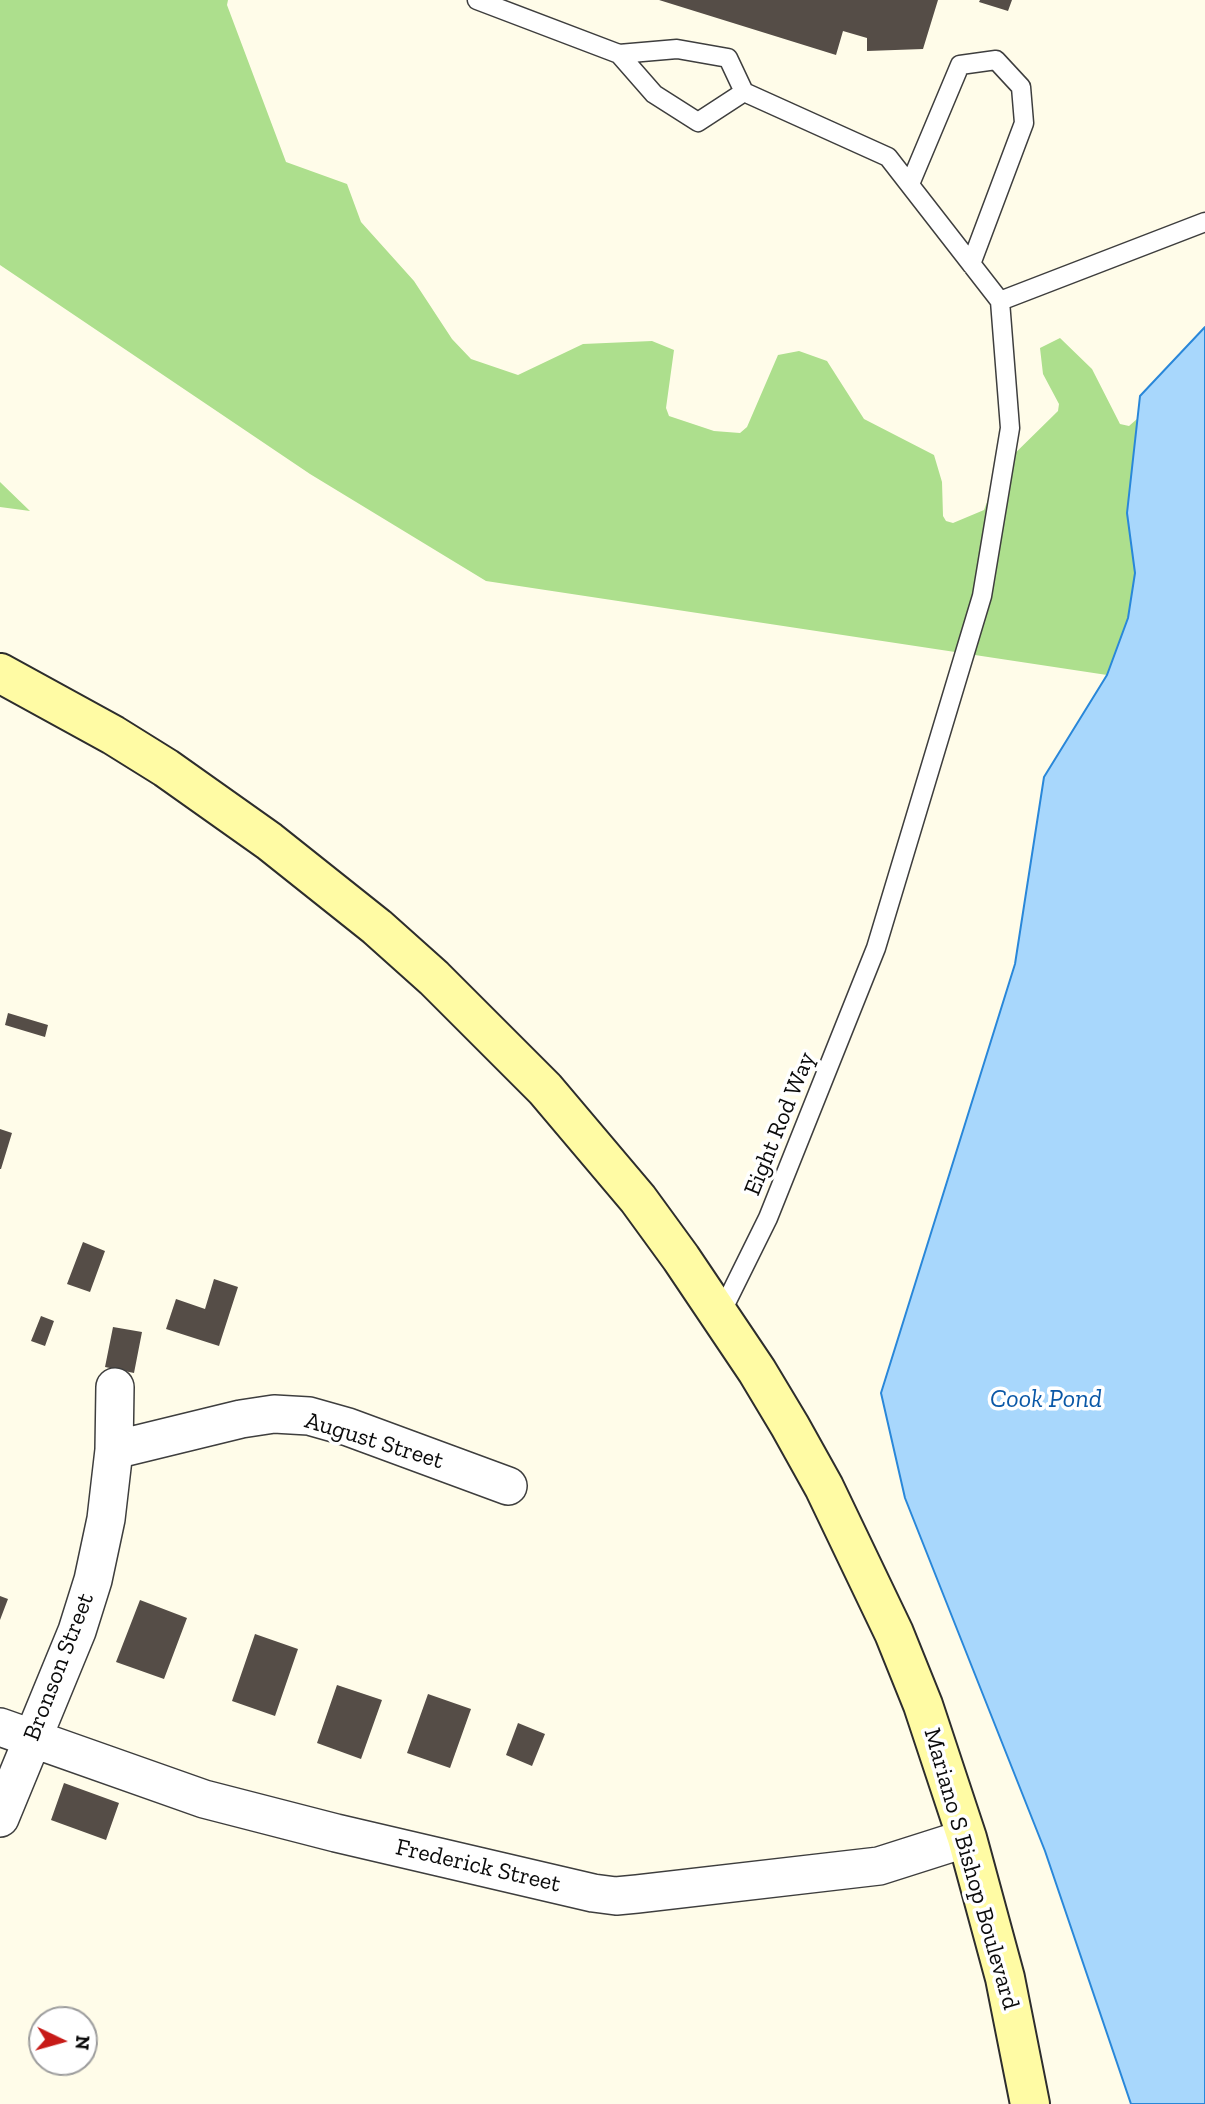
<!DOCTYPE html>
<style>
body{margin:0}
#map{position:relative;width:1205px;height:2104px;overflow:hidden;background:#fffce9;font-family:"Zilla Slab",serif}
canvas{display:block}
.north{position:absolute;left:28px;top:2006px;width:70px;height:70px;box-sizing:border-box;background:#fff;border:2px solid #9d9d9d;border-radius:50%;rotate:95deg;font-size:19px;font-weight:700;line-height:28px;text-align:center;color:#0b0b0b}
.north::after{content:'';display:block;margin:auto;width:24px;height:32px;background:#c71b18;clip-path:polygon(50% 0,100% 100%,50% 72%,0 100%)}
</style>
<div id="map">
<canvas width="1205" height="2104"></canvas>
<div class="north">N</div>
</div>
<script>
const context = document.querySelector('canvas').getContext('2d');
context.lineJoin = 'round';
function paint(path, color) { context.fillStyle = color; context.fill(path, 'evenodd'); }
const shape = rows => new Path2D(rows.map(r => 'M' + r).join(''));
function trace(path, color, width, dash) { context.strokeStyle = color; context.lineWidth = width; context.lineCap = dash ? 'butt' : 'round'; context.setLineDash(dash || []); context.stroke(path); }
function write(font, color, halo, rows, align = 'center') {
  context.font = font + ' "Zilla Slab",serif'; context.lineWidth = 7; context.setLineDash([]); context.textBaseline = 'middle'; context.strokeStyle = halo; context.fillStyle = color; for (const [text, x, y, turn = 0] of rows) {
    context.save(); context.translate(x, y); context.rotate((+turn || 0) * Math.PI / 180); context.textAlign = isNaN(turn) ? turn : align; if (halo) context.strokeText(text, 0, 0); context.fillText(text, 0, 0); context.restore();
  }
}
const forest = shape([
 [0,0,228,0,227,5,286,162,347,184,361,222,414,281,452,339,471,359,518,375,583,344,652,341,674,350,666,408,669,416,714,431,740,433,747,427,778,355,799,351,827,361,864,419,934,455,942,482,943,516,946,521,953,523,984,510,1000,468,1058,411,1059,404,1043,374,1040,348,1060,338,1092,369,1120,424,1129,426,1137,419,1127,513,1135,573,1128,618,1107,675,486,581,310,474,0,265],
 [0,482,30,511,0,507]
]);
const water = shape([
 [1205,327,1205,2104,1131,2104,1045,1851,905,1498,881,1393,1015,964,1044,777,1107,675,1128,618,1135,573,1127,513,1140,396,1205,327]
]);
const building = shape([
 [659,0,938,0,923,49,867,51,867,38,843,31,836,55],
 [980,0,1012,0,1008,11,979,2],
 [8,1013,48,1025,45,1037,5,1025],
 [0,1129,12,1133,1,1169,0,1169],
 [83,1242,105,1251,90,1292,67,1284],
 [214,1279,238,1287,219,1346,166,1329,176,1299,205,1309],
 [41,1316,54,1321,45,1346,31,1341],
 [113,1327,142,1332,134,1373,105,1367],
 [0,1596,8,1599,0,1620],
 [140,1600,187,1618,164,1679,116,1662],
 [255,1634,298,1649,275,1716,232,1701],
 [337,1685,382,1700,361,1759,317,1743],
 [428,1694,471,1709,450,1768,407,1753],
 [518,1723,545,1734,532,1766,506,1755],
 [64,1783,119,1803,106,1840,51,1820]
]);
const service = shape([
 [477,0,619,54,677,49,728,58,744,92,888,157,1000,301,1010,428,982,596,876,948,768,1218,720,1315],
 [619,54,654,94,698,122,744,92],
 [910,184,960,65,996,60,1021,87,1024,123,971,264],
 [1000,301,1205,222]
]);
const minor = shape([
 [114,1450,241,1419,274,1414,309,1416,348,1427,508,1486],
 [0,1727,204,1799,336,1833,593,1893,616,1896,637,1894,879,1866,967,1838],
 [0,1818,77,1631,93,1580,106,1519,114,1450,115,1387]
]);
const secondary = shape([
 [0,673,113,735,166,768,269,841,377,927,434,978,545,1089,638,1199,681,1258,757,1371,790,1426,824,1487,894,1633,923,1705,967,1838,1005,1978,1030,2104]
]);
const streetNames = [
 ["Eight Rod Way",780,1124,-68],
 ["August Street",374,1441,17],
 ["Bronson Street",59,1667,-69],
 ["Frederick Street",478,1866,13],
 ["Mariano S Bishop Boulevard",971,1869,74]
];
const waterNames = [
 ["Cook Pond",1046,1400]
];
paint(forest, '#addf8d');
paint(water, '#a8d7fc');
trace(water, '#2987d9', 2);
paint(building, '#554d47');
trace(service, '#3e3e3e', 21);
trace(minor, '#3e3e3e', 40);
trace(secondary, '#2d2d2d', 42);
trace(service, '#fff', 18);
trace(minor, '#fff', 37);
trace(secondary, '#fffba4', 38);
write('24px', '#0b0b0b', '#fff', streetNames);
write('italic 26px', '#0a58a7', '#fff', waterNames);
</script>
